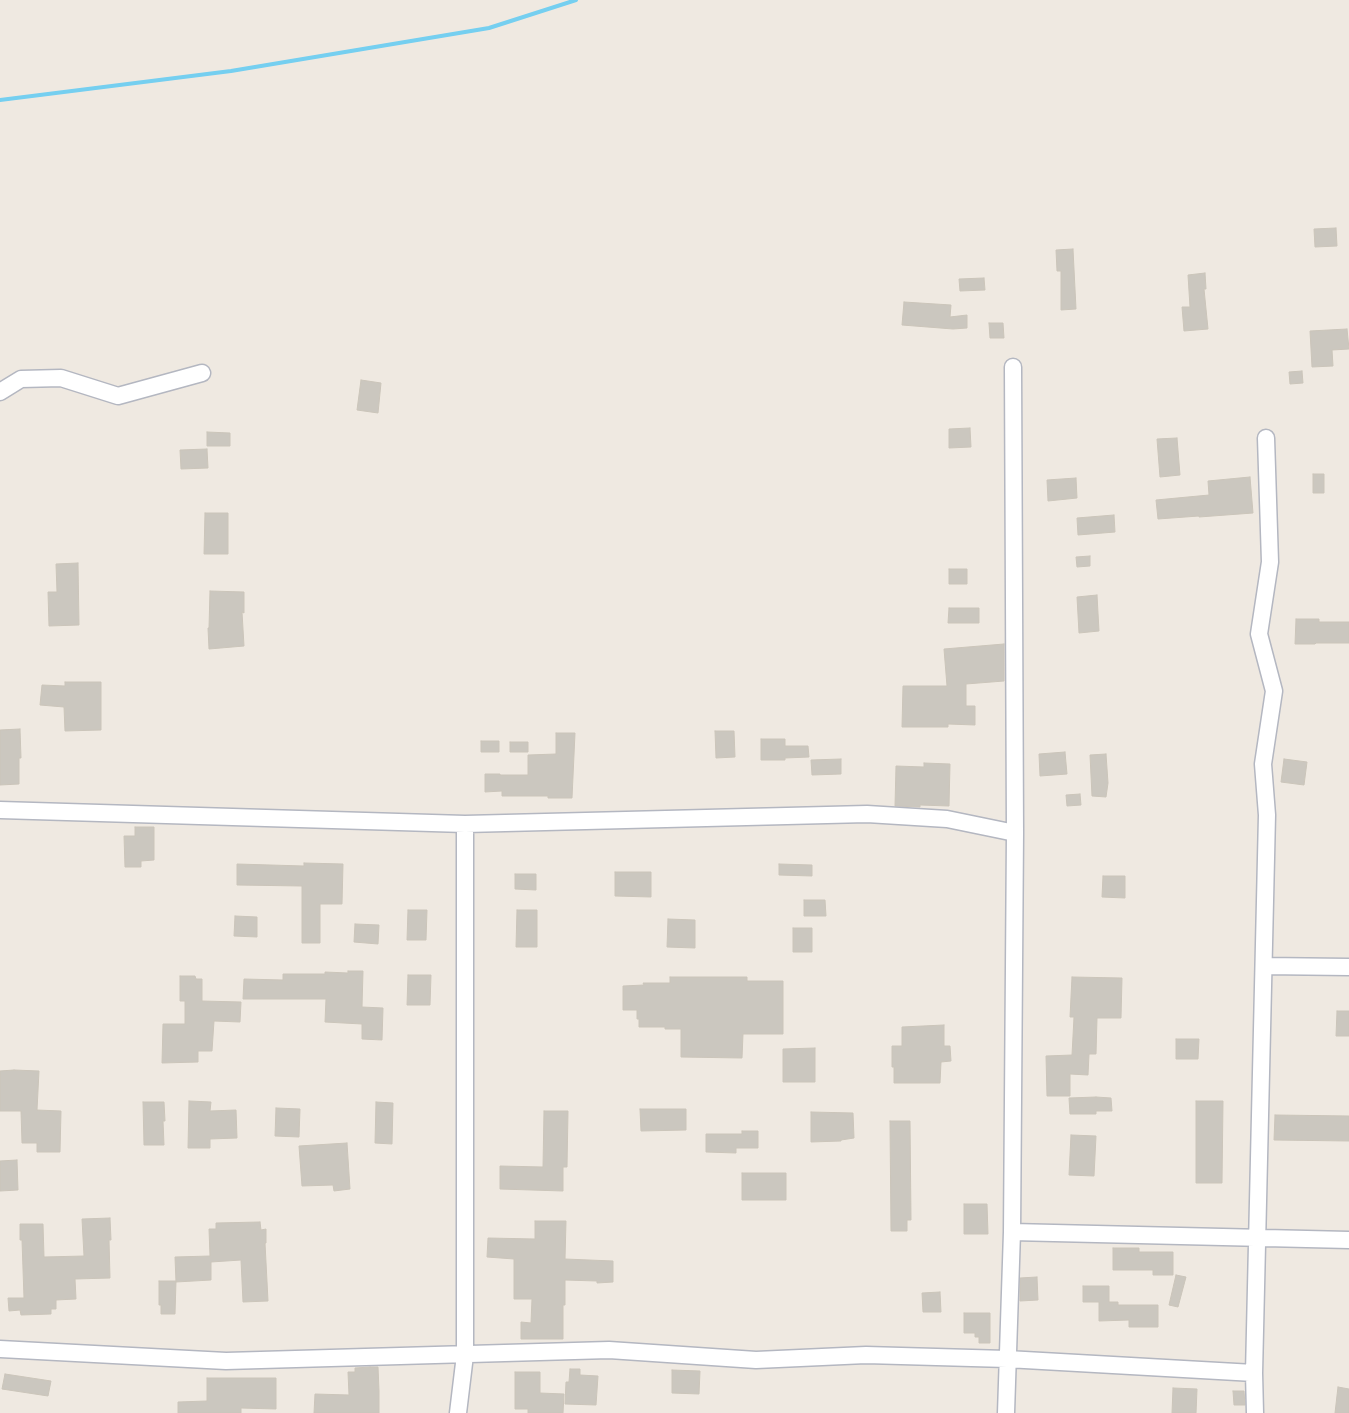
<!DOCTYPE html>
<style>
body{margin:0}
canvas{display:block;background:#efe9e1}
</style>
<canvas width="1349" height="1413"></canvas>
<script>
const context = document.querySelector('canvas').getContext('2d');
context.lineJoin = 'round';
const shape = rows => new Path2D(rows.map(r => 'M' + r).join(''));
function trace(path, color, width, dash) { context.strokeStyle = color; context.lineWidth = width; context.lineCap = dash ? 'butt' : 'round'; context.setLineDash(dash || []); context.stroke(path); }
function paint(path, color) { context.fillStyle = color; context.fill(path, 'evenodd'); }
const stream = shape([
 [0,100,231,71,489,28,576,0]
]);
const building = shape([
 [1336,228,1337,246,1315,247,1314,229,1336,228],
 [1073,249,1076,309,1061,310,1061,271,1057,271,1056,250,1073,249],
 [1205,273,1206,289,1204,289,1208,329,1184,331,1182,307,1190,307,1188,275,1205,273],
 [984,278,985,290,960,291,959,279,984,278],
 [904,302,951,305,950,317,967,315,967,328,953,329,902,325,904,302],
 [989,323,1003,323,1004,338,990,338,989,323],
 [1347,329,1349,349,1332,350,1333,366,1312,367,1310,331,1347,329],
 [1302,371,1303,383,1290,384,1289,372,1302,371],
 [361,380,381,383,378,413,357,410,361,380],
 [970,428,971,447,949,448,949,429,970,428],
 [207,432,230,433,230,446,207,446,207,432],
 [1177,438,1180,475,1160,477,1157,439,1177,438],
 [207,449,208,468,181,469,180,450,207,449],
 [1313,474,1324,474,1324,493,1313,493,1313,474],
 [1250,477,1253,513,1199,517,1199,516,1158,519,1156,500,1209,495,1208,481,1250,477],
 [1076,478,1077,498,1048,501,1047,480,1076,478],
 [205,513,228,513,228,554,204,554,205,513],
 [1114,515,1115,532,1078,535,1077,518,1114,515],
 [1090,556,1090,566,1077,567,1076,557,1090,556],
 [78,563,79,625,49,626,48,592,57,592,56,564,78,563],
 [949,569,967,569,967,584,949,584,949,569],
 [210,591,244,592,244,613,242,612,244,646,209,649,208,628,209,628,210,591],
 [1097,595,1099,631,1079,633,1077,597,1097,595],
 [949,608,979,608,979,623,948,623,949,608],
 [1296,619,1319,619,1319,622,1349,622,1349,643,1316,643,1315,644,1295,644,1296,619],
 [1004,644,1004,681,966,684,966,706,975,706,975,725,948,724,948,727,902,727,903,686,947,686,944,649,1004,644],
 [65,682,101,682,101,730,65,731,64,707,40,705,42,685,65,686,65,682],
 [20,729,21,758,19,758,19,784,0,785,0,730,20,729],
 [715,731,734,731,735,757,716,758,715,731],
 [556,733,575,733,572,798,548,798,548,796,502,796,502,791,485,792,485,774,500,774,500,775,528,775,528,755,556,754,556,733],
 [761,739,785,739,785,746,808,746,809,757,785,758,785,760,761,760,761,739],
 [481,741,499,741,499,752,481,752,481,741],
 [510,742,528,742,528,752,510,752,510,742],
 [1065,752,1067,774,1040,776,1039,754,1065,752],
 [1106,754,1108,783,1106,797,1092,796,1090,755,1106,754],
 [841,759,841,774,812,775,811,760,841,759],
 [1284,759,1307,762,1304,785,1281,782,1284,759],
 [924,763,950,764,949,806,920,805,920,807,895,806,896,766,924,767,924,763],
 [1080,794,1081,805,1067,806,1066,795,1080,794],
 [135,827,154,827,154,860,141,861,141,867,125,867,124,836,135,836,135,827],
 [304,863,343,864,342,904,320,904,320,943,302,943,302,886,237,885,237,864,304,866,304,863],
 [779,864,812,865,812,876,779,875,779,864],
 [615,872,651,872,651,897,615,896,615,872],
 [515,874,536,874,536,890,515,889,515,874],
 [1103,876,1125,876,1125,898,1102,897,1103,876],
 [804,900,825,900,826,916,804,916,804,900],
 [408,910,427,910,426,940,407,940,408,910],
 [517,910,537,910,537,947,516,947,517,910],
 [235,916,257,917,257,937,234,936,235,916],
 [668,919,695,920,695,948,667,947,668,919],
 [355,924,379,925,378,944,354,942,355,924],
 [793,928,812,928,812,952,793,952,793,928],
 [348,971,363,971,362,1007,383,1008,382,1040,362,1039,362,1024,325,1022,326,999,243,999,244,979,283,980,283,974,325,974,325,972,348,973,348,971],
 [408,975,431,975,430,1005,407,1005,408,975],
 [180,976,195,976,196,979,202,979,202,1001,241,1002,240,1022,214,1021,212,1051,198,1051,198,1062,162,1063,163,1024,185,1024,185,1001,180,1001,180,976],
 [670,977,747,977,747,981,783,981,783,1034,743,1034,742,1058,681,1057,681,1029,665,1029,665,1027,639,1027,639,1019,637,1019,637,1010,623,1010,623,986,644,985,643,983,670,983,670,977],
 [1072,977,1122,978,1121,1018,1097,1018,1096,1054,1089,1054,1088,1075,1070,1074,1070,1096,1047,1096,1046,1056,1072,1055,1074,1017,1070,1017,1072,977],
 [1337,1011,1349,1011,1349,1036,1336,1036,1337,1011],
 [944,1025,944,1046,950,1046,951,1061,941,1062,940,1083,894,1083,894,1067,892,1067,892,1046,902,1046,902,1027,944,1025],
 [1176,1039,1199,1039,1198,1059,1176,1059,1176,1039],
 [815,1048,815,1082,783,1082,783,1049,815,1048],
 [14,1070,39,1071,37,1110,61,1111,60,1152,37,1152,37,1143,22,1143,21,1111,0,1111,0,1071,14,1070],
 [1096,1097,1111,1098,1112,1111,1096,1111,1096,1114,1070,1114,1069,1098,1096,1097],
 [189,1101,211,1102,210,1111,236,1110,237,1138,210,1139,210,1148,188,1148,189,1101],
 [1196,1101,1223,1101,1222,1183,1196,1183,1196,1101],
 [143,1102,164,1102,165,1121,163,1121,164,1145,144,1145,143,1102],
 [376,1102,393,1103,392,1144,375,1143,376,1102],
 [276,1108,300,1109,299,1137,275,1136,276,1108],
 [640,1109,686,1109,686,1130,641,1131,640,1109],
 [544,1111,568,1111,567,1167,563,1167,563,1191,500,1189,500,1166,543,1167,544,1111],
 [811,1112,853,1113,854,1138,841,1140,841,1141,811,1142,811,1112],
 [1275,1115,1349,1116,1349,1141,1274,1140,1275,1115],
 [890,1121,910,1121,911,1220,907,1220,907,1231,891,1231,890,1121],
 [742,1131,758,1131,758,1148,736,1148,736,1153,706,1152,706,1134,742,1134,742,1131],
 [1071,1135,1096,1136,1094,1176,1069,1175,1071,1135],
 [347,1143,350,1189,334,1191,333,1185,302,1186,299,1146,347,1143],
 [17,1160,18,1190,0,1191,0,1161,17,1160],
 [742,1173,786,1173,786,1200,742,1200,742,1173],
 [964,1204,987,1204,988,1234,964,1234,964,1204],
 [110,1218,111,1240,109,1240,110,1278,75,1279,76,1299,56,1300,56,1309,51,1309,51,1314,21,1315,20,1310,9,1311,8,1298,24,1298,22,1240,20,1240,20,1224,43,1224,44,1257,84,1256,82,1219,110,1218],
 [535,1221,566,1221,565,1259,613,1261,613,1282,597,1283,597,1281,565,1280,565,1305,563,1305,563,1339,521,1339,521,1322,531,1323,532,1299,514,1299,514,1259,487,1257,488,1238,535,1239,535,1221],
 [260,1222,261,1230,266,1229,266,1243,265,1243,268,1301,243,1302,241,1260,211,1262,211,1280,176,1282,175,1257,210,1256,209,1229,216,1229,216,1223,260,1222],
 [1113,1248,1139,1248,1139,1252,1173,1252,1173,1275,1153,1275,1153,1270,1113,1270,1113,1248],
 [1176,1275,1186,1277,1178,1307,1169,1305,1176,1275],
 [1037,1277,1038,1300,1020,1301,1020,1278,1037,1277],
 [159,1281,176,1281,175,1314,161,1314,161,1305,159,1305,159,1281],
 [1083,1286,1109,1286,1109,1302,1118,1302,1118,1305,1158,1305,1158,1327,1129,1327,1129,1320,1099,1321,1099,1302,1083,1302,1083,1286],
 [940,1292,941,1312,923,1312,922,1293,940,1292],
 [964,1313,990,1313,990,1343,979,1343,979,1337,975,1337,975,1333,964,1333,964,1313],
 [370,1367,378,1367,379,1391,379,1413,314,1413,315,1394,349,1395,348,1372,355,1372,355,1368,370,1367],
 [570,1369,580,1369,580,1375,598,1376,596,1405,565,1404,566,1382,569,1382,570,1369],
 [672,1370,700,1371,699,1394,672,1393,672,1370],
 [515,1372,540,1372,540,1393,564,1394,563,1413,528,1413,528,1409,515,1409,515,1372],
 [5,1374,51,1381,48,1396,2,1389,5,1374],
 [207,1378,276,1378,276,1409,241,1408,241,1413,178,1413,178,1402,207,1401,207,1378],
 [1338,1387,1349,1389,1349,1413,1335,1413,1338,1387],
 [1173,1388,1197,1389,1196,1413,1172,1413,1173,1388],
 [1233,1391,1244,1391,1245,1405,1234,1405,1233,1391]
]);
const minor = shape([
 [0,392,21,379,61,378,118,396,202,373],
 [0,810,465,824,867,814,947,819,1015,833],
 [1264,966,1349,967],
 [1012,1232,1349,1240],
 [0,1349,226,1361,609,1350,756,1360,866,1355,1007,1359,1254,1373],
 [458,1413,465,1355,465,824],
 [1006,1413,1012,1232,1015,833,1013,367],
 [1255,1413,1254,1373,1267,815,1263,764,1274,691,1259,634,1270,562,1266,438]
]);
trace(stream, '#75cff0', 4);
paint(building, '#cbc7bf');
trace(building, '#cbc5ba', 1);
trace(minor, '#b4b7c1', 19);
trace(minor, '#fff', 16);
</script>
